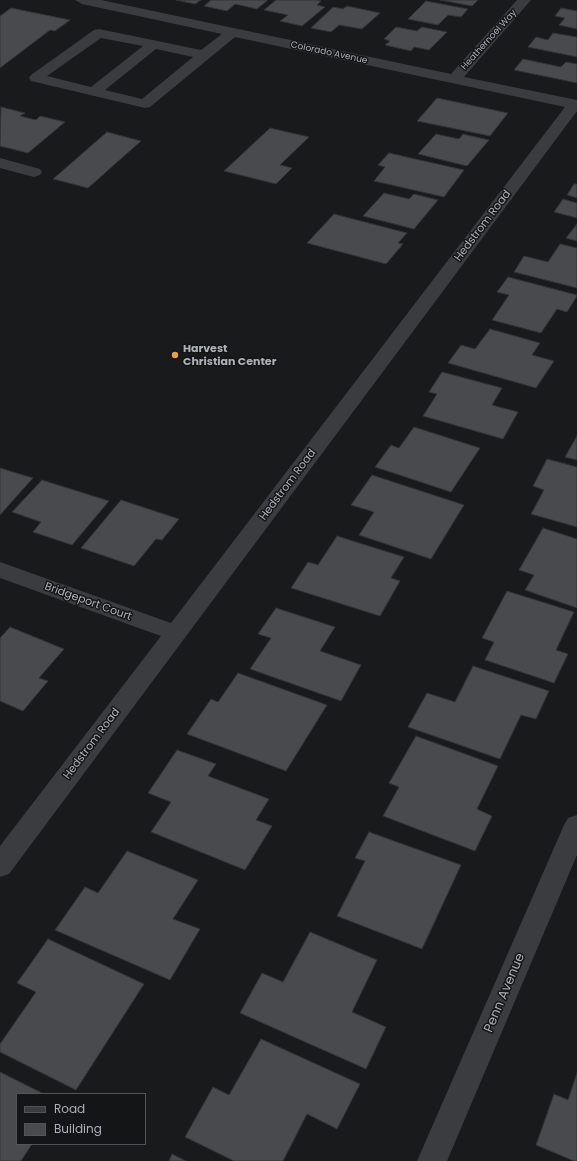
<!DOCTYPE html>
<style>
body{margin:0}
#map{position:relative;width:577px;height:1161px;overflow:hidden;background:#191a1b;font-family:Poppins,sans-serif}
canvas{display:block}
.legend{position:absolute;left:16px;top:1093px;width:130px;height:52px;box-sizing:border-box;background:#141516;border:1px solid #515458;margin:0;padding:5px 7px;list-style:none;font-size:12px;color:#adb2ba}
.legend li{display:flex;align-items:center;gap:8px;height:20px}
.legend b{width:20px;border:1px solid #515458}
</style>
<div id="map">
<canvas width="577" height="1161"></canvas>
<ul class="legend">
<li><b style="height:5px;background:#3b3c40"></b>Road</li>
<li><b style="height:11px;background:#484a4e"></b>Building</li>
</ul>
</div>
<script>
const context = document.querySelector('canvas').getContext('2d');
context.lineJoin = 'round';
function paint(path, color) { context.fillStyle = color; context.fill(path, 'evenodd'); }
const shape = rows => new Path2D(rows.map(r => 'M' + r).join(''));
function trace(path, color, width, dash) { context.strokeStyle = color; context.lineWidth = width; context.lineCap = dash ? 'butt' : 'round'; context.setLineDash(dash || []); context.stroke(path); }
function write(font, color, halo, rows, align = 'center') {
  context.font = font + ' Poppins,sans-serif'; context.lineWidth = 3; context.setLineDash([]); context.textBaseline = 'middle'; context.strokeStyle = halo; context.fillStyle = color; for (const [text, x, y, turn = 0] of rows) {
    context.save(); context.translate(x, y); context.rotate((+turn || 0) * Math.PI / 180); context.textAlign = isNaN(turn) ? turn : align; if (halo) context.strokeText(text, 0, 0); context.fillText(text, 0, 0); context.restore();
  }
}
const building = shape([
 [176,0,201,0,195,4,176,0],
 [211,0,268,0,257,9,235,4,227,11,204,6,211,0],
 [276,0,316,0,321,1,317,5,325,7,302,26,280,21,288,15,264,10,276,0],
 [440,0,478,0,472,6,440,0],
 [426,1,468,9,461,17,448,15,438,25,408,19,426,1],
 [347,6,380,13,362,29,339,25,331,32,311,28,333,7,343,9,347,6],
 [11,8,70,20,55,31,50,30,0,68,0,16,11,8],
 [561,8,577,11,577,29,559,25,565,18,555,16,561,8],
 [396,27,417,31,422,27,447,32,429,50,414,47,411,51,385,45,390,41,384,39,396,27],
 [553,33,577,37,577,57,528,47,536,37,548,40,553,33],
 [523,59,561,67,566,62,577,64,577,83,514,70,523,59],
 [437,98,508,113,490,136,417,121,437,98],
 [1,107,25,113,20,116,36,120,40,116,65,122,28,153,0,146,1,107],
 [270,128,309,137,280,165,292,168,276,184,224,171,270,128],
 [107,132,141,141,88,188,53,179,107,132],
 [436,134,459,139,463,134,489,140,467,166,418,154,436,134],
 [389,153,464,170,444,197,374,181,385,167,378,165,389,153],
 [574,184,577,184,577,198,567,195,574,184],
 [384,193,409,199,414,194,438,200,414,229,363,216,384,193],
 [563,199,577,203,577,218,554,212,563,199],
 [334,214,407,233,398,243,403,244,386,264,307,243,334,214],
 [577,224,577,241,566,238,577,224],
 [560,244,577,248,577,288,514,272,524,256,548,262,560,244],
 [508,277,577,295,577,296,567,312,557,309,541,333,492,320,509,295,497,292,508,277],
 [490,329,540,343,532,355,554,361,536,388,448,363,461,345,475,349,490,329],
 [442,372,502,388,492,405,518,412,503,439,423,416,437,394,429,392,442,372],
 [414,427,480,448,451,492,375,467,391,445,399,448,414,427],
 [577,436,577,460,565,457,577,436],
 [547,459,577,467,577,527,531,514,544,490,533,486,547,459],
 [0,468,33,478,0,515,0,468],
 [372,475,464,505,431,559,359,535,374,512,351,505,372,475],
 [42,480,109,501,72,545,33,532,41,522,12,512,42,480],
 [121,500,179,519,162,540,156,539,134,566,81,548,121,500],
 [543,528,577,539,577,608,525,590,534,575,519,570,543,528],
 [337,536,404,557,391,578,400,581,380,616,291,588,308,562,318,565,337,536],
 [507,591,574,612,556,650,568,654,554,683,485,660,494,642,482,638,507,591],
 [276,608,335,627,320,651,361,665,341,701,250,669,271,638,258,634,276,608],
 [10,627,64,649,39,678,48,681,23,711,0,701,0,638,10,627],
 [473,666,549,691,536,719,521,715,500,759,408,727,427,693,455,702,473,666],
 [238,673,327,705,286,771,187,734,211,699,218,702,238,673],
 [416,736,498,766,477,809,492,816,475,851,383,816,399,787,389,783,416,736],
 [177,750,216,764,208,776,269,799,256,820,272,826,245,870,151,832,171,802,148,793,177,750],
 [369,832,461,865,422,949,337,916,365,861,355,858,369,832],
 [127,851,198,880,173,919,200,929,170,980,55,930,85,887,98,893,127,851],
 [310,932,377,960,352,1012,386,1027,366,1069,240,1013,262,973,283,982,310,932],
 [48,939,144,984,76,1090,0,1052,0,1044,36,992,17,983,48,939],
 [261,1039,360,1084,337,1129,307,1114,283,1161,234,1161,185,1137,213,1087,229,1095,261,1039],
 [0,1072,44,1094,17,1094,17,1144,32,1144,21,1161,0,1161,0,1072],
 [577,1073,577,1161,574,1161,536,1145,554,1094,568,1100,577,1073],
 [172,1154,186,1161,169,1161,172,1154]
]);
const minor = shape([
 [75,0,101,0,451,74,517,0,531,0,464,77,577,100,577,111,9,874,0,877,0,846,161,636,0,578,0,562,171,623,565,107,235,37,150,107,145,108,31,81,29,78,31,75,94,30,99,29,201,50,222,34,82,4,75,0],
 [101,38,143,46,91,87,47,76,101,38],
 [156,49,193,57,142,99,105,90,156,49],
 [0,158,40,169,42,172,40,175,34,177,0,168,0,158],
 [577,815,577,855,447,1161,417,1161,564,825,568,818,577,815]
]);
const markers = [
 [175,355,4,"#e7a046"]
];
const farStreetnames = [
 ["Heathernoel Way",489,40,-48],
 ["Colorado Avenue",329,53,12]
];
const streetNames = [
 ["Hedstrom Road",483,226,-53],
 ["Hedstrom Road",288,485,-53],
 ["Bridgeport Court",88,602,20],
 ["Hedstrom Road",92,744,-53]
];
const poiNames = [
 ["Harvest",183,349],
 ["Christian Center",183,362]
];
const nearStreetnames = [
 ["Penn Avenue",505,993,-67]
];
paint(building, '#484a4e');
trace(building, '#343437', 1);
paint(minor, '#3b3c40');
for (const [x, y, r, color] of markers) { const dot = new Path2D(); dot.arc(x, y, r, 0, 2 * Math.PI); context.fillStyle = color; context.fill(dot); trace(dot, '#141516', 1.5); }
write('9px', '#adb2ba', '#141516', farStreetnames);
write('11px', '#adb2ba', '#141516', streetNames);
write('bold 11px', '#adb2ba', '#141516', poiNames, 'left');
write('13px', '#adb2ba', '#141516', nearStreetnames);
</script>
